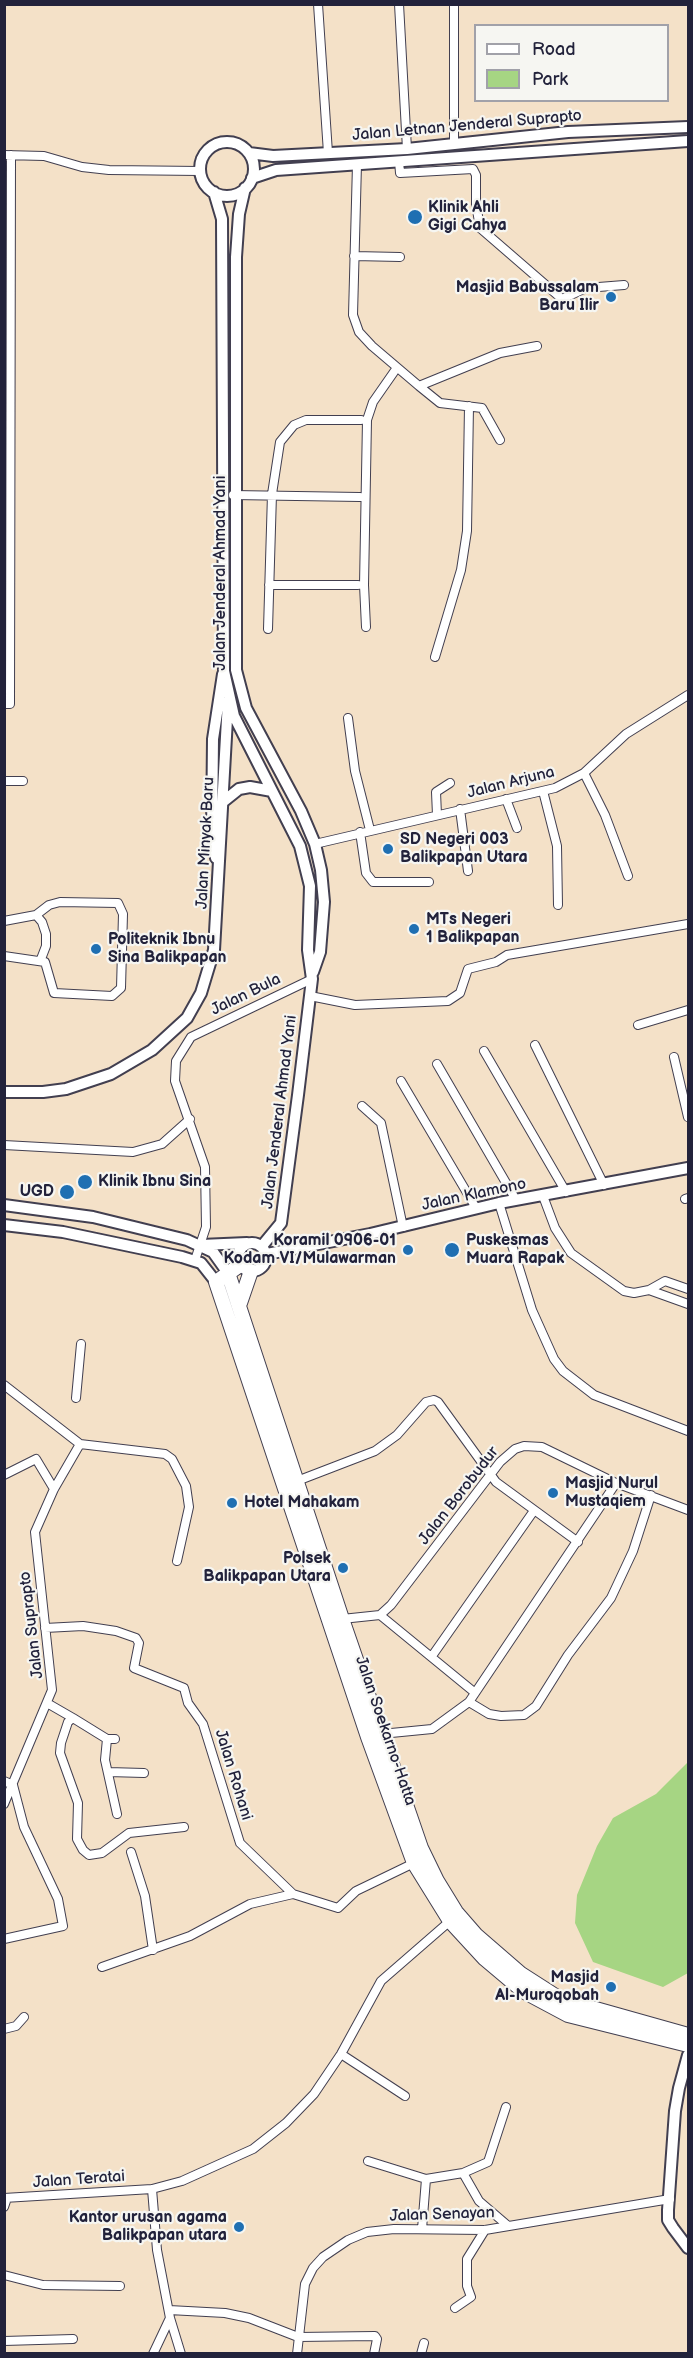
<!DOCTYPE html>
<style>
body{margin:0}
#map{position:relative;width:693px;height:2358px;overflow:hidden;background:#f4e1c8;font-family:"Balsamiq Sans",sans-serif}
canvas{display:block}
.frame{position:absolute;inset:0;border:6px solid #22223b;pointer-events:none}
.legend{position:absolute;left:474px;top:24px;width:195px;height:78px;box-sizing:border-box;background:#f6f6f2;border:2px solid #a1a1a9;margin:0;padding:8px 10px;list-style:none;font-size:18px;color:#22223b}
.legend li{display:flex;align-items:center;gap:12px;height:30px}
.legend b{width:30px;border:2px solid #a1a1a9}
</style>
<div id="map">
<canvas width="693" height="2358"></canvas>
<div class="frame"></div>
<ul class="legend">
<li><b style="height:8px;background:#fff"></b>Road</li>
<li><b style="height:16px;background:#a6d583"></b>Park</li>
</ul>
</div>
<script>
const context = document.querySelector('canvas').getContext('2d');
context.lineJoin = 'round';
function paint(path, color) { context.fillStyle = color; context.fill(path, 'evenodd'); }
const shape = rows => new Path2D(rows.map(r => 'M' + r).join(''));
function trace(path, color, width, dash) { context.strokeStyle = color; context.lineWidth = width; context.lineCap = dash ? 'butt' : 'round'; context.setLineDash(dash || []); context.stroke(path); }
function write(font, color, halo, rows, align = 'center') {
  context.font = font + ' "Balsamiq Sans",sans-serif'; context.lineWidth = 4.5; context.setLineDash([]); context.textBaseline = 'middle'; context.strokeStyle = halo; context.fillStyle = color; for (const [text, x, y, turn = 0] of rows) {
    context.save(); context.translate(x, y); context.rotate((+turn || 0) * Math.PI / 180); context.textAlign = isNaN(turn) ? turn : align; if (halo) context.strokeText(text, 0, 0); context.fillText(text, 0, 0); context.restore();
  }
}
const green = shape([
 [688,1762,688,1973,663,1987,593,1962,575,1923,577,1895,597,1846,613,1818,656,1794]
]);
const street = shape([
 [318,4,328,153],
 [399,4,407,149],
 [454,4,454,142],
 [4,155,44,156,82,167,109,170,200,171],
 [399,161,400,173,473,169,476,175,476,204,480,228,562,299,586,288,624,285],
 [357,164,353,315,359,332,372,346,419,386,500,353,537,346],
 [354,256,400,257],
 [419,386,440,403,482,408,500,440],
 [233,495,360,497],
 [269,585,358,585],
 [366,627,364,585,367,420,373,402,396,369],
 [268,629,272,494,280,442,294,425,306,420,361,420],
 [435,657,461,570,467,531,469,406],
 [4,704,10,704,11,155],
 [348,718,355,771,370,830],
 [584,773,605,815,628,876],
 [4,781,23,781],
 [543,791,557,846,558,905],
 [506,799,517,828],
 [460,809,468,871],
 [437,815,436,792,450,783],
 [360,832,366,873,373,882,429,882],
 [315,844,555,788,584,773,626,734,688,695],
 [36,915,42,922,46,934,46,946,41,959],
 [4,921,36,915,49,905,60,902,118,903,123,914,121,988,112,996,54,993,45,962,4,956],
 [310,996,355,1005,448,1001,460,993,468,969,496,962,507,955,688,924],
 [638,1025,688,1010],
 [535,1045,604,1185],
 [484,1051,566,1192],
 [674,1057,688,1117],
 [437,1064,516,1200],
 [401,1081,476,1208],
 [362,1106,381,1123,403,1227],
 [4,1145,133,1152,162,1144,190,1119],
 [543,1196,555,1228,571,1253,624,1291,634,1293,649,1290,665,1281,688,1289],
 [685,1199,688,1198],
 [499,1203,532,1310,554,1359,563,1371,594,1395,688,1431],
 [195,1260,206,1227,205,1167,175,1081,176,1061,191,1037,312,979],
 [649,1290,688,1304],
 [4,1385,80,1444,165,1454,172,1459,186,1486,189,1507,177,1561],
 [76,1398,81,1344],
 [4,1475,36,1459,54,1489],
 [297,1481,375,1451,397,1435,426,1402,434,1400,438,1402,496,1482,578,1542],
 [380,1615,474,1692],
 [342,1619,380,1615,391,1605,500,1462,515,1449,524,1446,542,1447,616,1483,688,1510],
 [45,1628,83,1626,116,1631,136,1638,139,1643,134,1668,184,1688,188,1703,203,1724,240,1843,293,1894,338,1908,356,1891,414,1863],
 [432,1656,533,1512],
 [469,1702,489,1714,501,1716,524,1715,536,1706,568,1655,611,1598,633,1551,651,1495],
 [47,1703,73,1718],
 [381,1734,432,1729,469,1702,616,1483],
 [107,1739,105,1760,117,1814],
 [115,1739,107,1739,73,1718,68,1722,61,1743,60,1753,78,1803,77,1839,83,1850,89,1855,102,1853,129,1833,184,1827],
 [108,1772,144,1773],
 [4,1781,13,1785,24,1827,58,1899,63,1926,4,1939],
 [4,1804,52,1690,35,1532,54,1489,80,1444],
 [131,1852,145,1896,153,1950],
 [102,1967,190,1936,250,1904,293,1894],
 [4,2029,16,2026,24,2017],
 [341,2054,405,2096],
 [368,2161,426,2179,422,2229],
 [463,2173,488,2162,506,2107],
 [426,2179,463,2173,479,2201,507,2225],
 [152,2189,157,2250,170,2318,181,2354],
 [4,2198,152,2189,182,2181,253,2149,286,2123,314,2094,341,2054,381,1981,450,1921],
 [4,2207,7,2198],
 [4,2275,43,2285,120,2286],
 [455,2308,471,2297,467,2286,467,2259,485,2230],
 [169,2310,225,2313,249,2318,298,2337,375,2336,377,2339,374,2354],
 [4,2341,73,2339],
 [153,2354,170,2318],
 [297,2354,305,2284,313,2268,323,2257,348,2240,367,2232,394,2229,485,2230,670,2199],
 [421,2354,424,2343]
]);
const secondary = shape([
 '200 169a27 27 0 1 1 54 0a27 27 0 1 1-54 0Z',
 [249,153,273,156,407,149,568,132,688,127],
 [252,178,276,170,688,141],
 [245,188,239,214,236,257,236,670,246,708,301,811,315,844,321,870,324,902,320,952,313,972],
 [214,192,222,219,224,671,234,716,300,846,310,886,308,950,312,979,298,1095,281,1223,262,1246],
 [224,801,239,789,250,787,272,791],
 [216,858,212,836,213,739,223,674],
 [4,1092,43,1092,66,1089,111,1074,152,1050,187,1018,201,993,214,950,228,701],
 [4,1205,93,1217,187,1240,213,1252,228,1273],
 [4,1225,63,1232,182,1257,201,1263,216,1282],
 '238 1257a14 14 0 1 1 28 0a14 14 0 1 1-28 0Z',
 [201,1245,247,1243],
 [267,1254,370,1234,499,1203,688,1168],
 [688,2055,679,2088,675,2111,668,2210,668,2220,673,2228,688,2248]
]);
const highway = shape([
 [240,1265,216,1282,368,1737,414,1863,450,1921,485,1959,523,1991,568,2015,688,2045],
 [228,1273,342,1619,421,1848,437,1881,456,1912,476,1935,521,1974,560,1999,688,2035],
 [240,1303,251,1271]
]);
const markers = [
 [415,217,8,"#1f6fb2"],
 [611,297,6,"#1f6fb2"],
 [388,849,6,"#1f6fb2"],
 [414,929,6,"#1f6fb2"],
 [96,949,6,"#1f6fb2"],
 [85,1182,8,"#1f6fb2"],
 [67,1192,8,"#1f6fb2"],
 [408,1250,6,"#1f6fb2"],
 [452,1250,8,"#1f6fb2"],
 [553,1493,6,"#1f6fb2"],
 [232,1503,6,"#1f6fb2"],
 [343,1568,6,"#1f6fb2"],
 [611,1987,6,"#1f6fb2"],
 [239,2227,6,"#1f6fb2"]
];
const streetNames = [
 ["Jalan Letnan Jenderal Suprapto",467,126,-5],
 ["Jalan Jenderal Ahmad Yani",221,573,-90],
 ["Jalan Arjuna",511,783,-14],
 ["Jalan Minyak Baru",206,843,-87],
 ["Jalan Bula",246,995,-26],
 ["Jalan Jenderal Ahmad Yani",280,1112,-83],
 ["Jalan Klamono",474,1195,-12],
 ["Jalan Borobudur",459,1496,-52],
 ["Jalan Suprapto",32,1625,-97],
 ["Jalan Soekarno-Hatta",385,1731,71],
 ["Jalan Rohani",233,1775,73],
 ["Jalan Teratai",79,2180,-4],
 ["Jalan Senayan",442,2215,-2]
];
const poiNames = [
 ["Klinik Ahli",428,208],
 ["Gigi Cahya",428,226],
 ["Masjid Babussalam",599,288,"right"],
 ["Baru Ilir",599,306,"right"],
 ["SD Negeri 003",400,840],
 ["Balikpapan Utara",400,858],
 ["MTs Negeri",426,920],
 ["1 Balikpapan",426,938],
 ["Politeknik Ibnu",108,940],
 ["Sina Balikpapan",108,958],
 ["Klinik Ibnu Sina",98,1182],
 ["UGD",54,1192,"right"],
 ["Koramil 0906-01",396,1241,"right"],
 ["Kodam VI/Mulawarman",396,1259,"right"],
 ["Puskesmas",466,1241],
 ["Muara Rapak",466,1259],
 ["Masjid Nurul",565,1484],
 ["Mustaqiem",565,1502],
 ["Hotel Mahakam",244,1503],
 ["Polsek",331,1559,"right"],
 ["Balikpapan Utara",331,1577,"right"],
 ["Masjid",599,1978,"right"],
 ["Al-Muroqobah",599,1996,"right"],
 ["Kantor urusan agama",227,2218,"right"],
 ["Balikpapan utara",227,2236,"right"]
];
paint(green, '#a6d583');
trace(street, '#423f50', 10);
trace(secondary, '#423f50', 14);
trace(highway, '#423f50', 16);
trace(street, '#fff', 8);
trace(secondary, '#fff', 10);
trace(highway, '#fff', 14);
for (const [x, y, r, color] of markers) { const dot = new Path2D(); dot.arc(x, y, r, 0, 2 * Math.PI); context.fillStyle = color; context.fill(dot); trace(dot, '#f6f6f2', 2); }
write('16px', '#22223b', '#f6f6f2', streetNames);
write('bold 16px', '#22223b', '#f6f6f2', poiNames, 'left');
</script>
